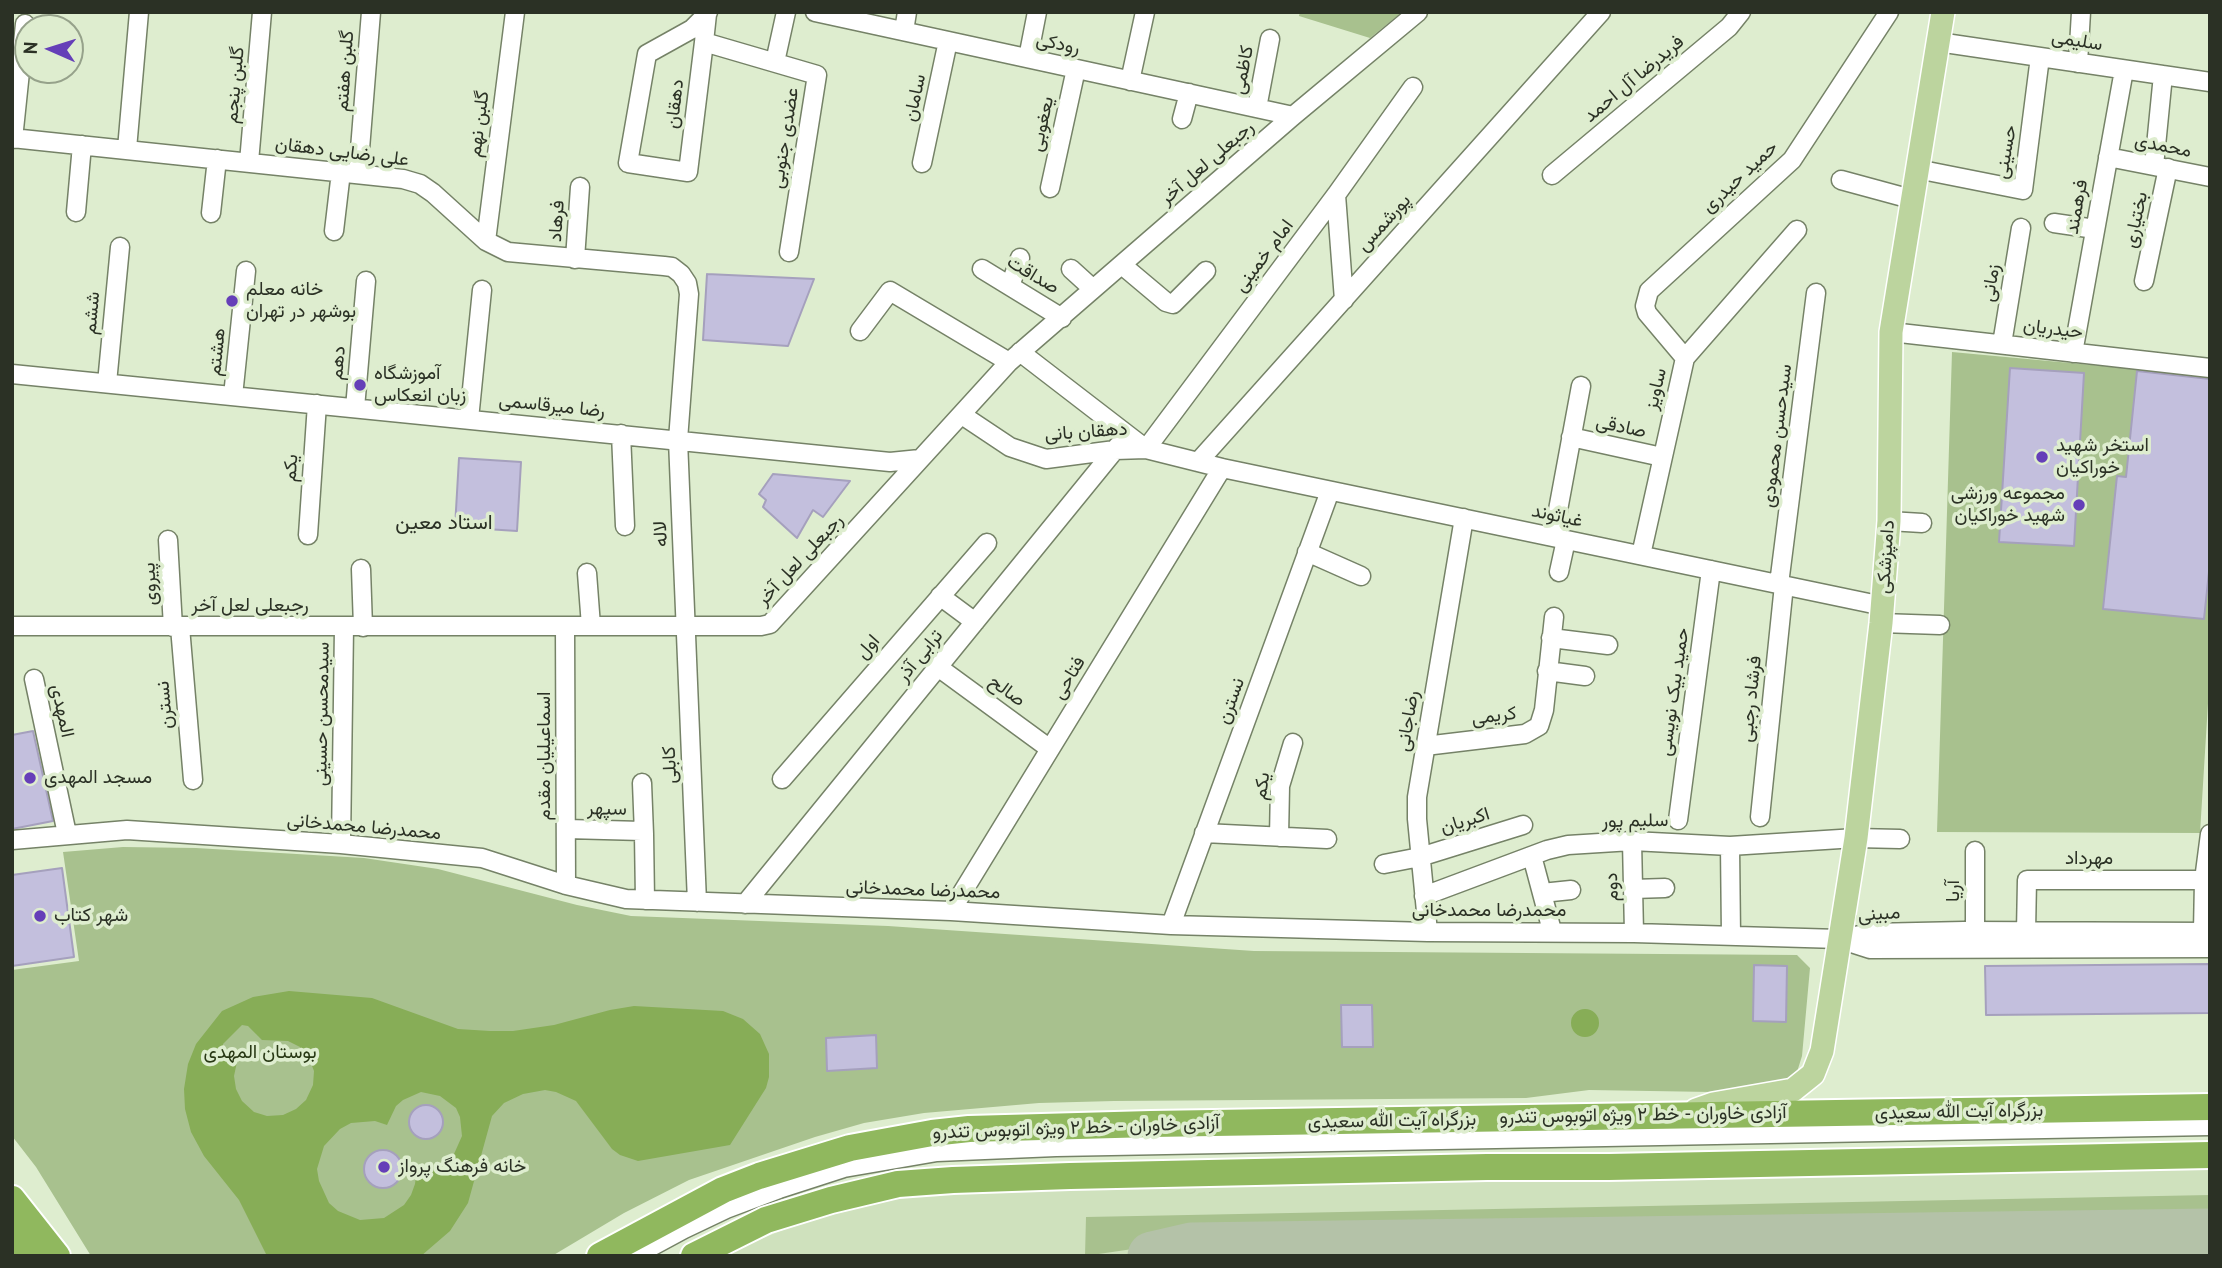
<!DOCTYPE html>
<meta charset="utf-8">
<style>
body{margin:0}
#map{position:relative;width:2222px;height:1268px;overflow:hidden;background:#deedcf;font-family:"PT Sans",sans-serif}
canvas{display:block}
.frame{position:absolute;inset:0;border:14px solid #2b3125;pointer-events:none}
.north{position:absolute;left:14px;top:14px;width:70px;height:70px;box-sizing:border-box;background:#deedcf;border:2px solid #96a28b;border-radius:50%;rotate:273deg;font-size:19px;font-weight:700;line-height:28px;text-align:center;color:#2b3125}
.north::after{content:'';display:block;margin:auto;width:24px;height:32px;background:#653fb8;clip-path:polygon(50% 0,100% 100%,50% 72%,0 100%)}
</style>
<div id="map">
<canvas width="2222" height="1268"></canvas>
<div class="frame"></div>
<div class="north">N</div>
</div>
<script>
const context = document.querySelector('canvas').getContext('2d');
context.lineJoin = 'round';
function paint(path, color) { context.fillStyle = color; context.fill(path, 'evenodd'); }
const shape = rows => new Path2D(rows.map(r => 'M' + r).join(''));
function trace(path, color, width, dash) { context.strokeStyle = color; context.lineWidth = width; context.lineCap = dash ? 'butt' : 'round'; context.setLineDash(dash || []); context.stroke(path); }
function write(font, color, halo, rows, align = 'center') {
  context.font = font + ' "PT Sans",Vazirmatn,sans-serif'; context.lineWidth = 7; context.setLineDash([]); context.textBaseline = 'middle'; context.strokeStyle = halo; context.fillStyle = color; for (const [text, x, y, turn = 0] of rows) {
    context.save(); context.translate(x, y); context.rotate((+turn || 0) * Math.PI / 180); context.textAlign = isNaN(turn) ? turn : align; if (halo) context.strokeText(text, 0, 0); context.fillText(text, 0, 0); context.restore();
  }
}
const built = shape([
 [2210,1164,2210,1256,726,1256,738,1248,823,1214,910,1195,946,1190]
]);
const green = shape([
 [1300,12,1402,12,1370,38,1299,16],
 [1952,352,2210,376,2210,671,2200,833,1937,832],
 [123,847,196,848,364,858,438,869,577,905,631,916,888,926,1254,951,1797,955,1810,968,1802,1056,1797,1072,1788,1082,1763,1088,1712,1092,1589,1090,1526,1098,1114,1101,1039,1103,924,1113,864,1123,815,1137,689,1180,624,1213,552,1256,91,1256,36,1167,12,1136,12,970,79,961,63,852],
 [2210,1195,2210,1221,1187,1241,1085,1256,1086,1217]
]);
const water = shape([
 [289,991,372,998,458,1029,490,1031,513,1031,554,1025,610,1010,634,1006,723,1011,743,1019,760,1034,769,1054,769,1077,766,1088,730,1145,638,1161,620,1155,612,1149,576,1101,556,1092,545,1090,523,1094,504,1103,492,1116,468,1203,450,1231,421,1256,267,1256,239,1200,204,1156,191,1132,185,1109,184,1089,188,1064,196,1044,222,1011,253,997],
 [242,1025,248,1026,262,1040,288,1041,300,1047,309,1058,314,1071,313,1085,306,1100,296,1109,283,1115,267,1116,254,1112,242,1101,236,1089,234,1076,237,1062,223,1048,223,1044],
 [421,1092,440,1096,456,1108,460,1117,462,1136,454,1154,438,1166,417,1167,415,1184,411,1195,404,1205,384,1218,360,1220,338,1211,329,1203,319,1181,317,1169,324,1146,340,1129,351,1123,375,1121,387,1125,396,1106,403,1100],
 '1571 1023a14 14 0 1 1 28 0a14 14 0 1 1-28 0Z'
]);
const taxiway = shape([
 [1152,1256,1191,1247,2210,1233]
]);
const building = shape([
 [707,274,814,279,788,346,703,340,707,274],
 [2010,368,2084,373,2074,546,1999,542,2010,368],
 [2137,371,2210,379,2210,562,2204,619,2103,609,2117,476,2126,477,2137,371],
 [459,458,521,462,517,531,455,527,459,458],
 [773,474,850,481,823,517,813,510,797,538,763,507,766,500,759,494,773,474],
 [33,731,53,821,12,829,12,735,33,731],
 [62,868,74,957,12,966,12,875,62,868],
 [2210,964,2210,1013,1986,1015,1985,966,2210,964],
 [1754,965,1787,966,1786,1022,1753,1021,1754,965],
 [1341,1005,1372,1005,1373,1047,1342,1047,1341,1005],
 [876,1035,877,1068,827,1071,826,1038,876,1035],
 '409 1122a17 17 0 1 1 34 0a17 17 0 1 1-34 0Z',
 '364 1169a19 19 0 1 1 38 0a19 19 0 1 1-38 0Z'
]);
const minor = shape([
 [815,12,1293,116],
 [707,14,692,29,647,54,628,163,688,172,704,42,707,14,708,12],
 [904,31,907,12],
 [704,42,817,75,789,252],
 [1938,42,2210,82],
 [1028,58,1037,12],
 [775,62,786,12],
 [2078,63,2081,12],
 [1130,81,1145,12],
 [1257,108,1270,39],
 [1182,119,1189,93],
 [12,138,403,179,420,184,433,193,486,241,508,252,664,266,672,267,681,274,687,283,689,294,678,440,697,902],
 [13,139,25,24],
 [127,149,139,12],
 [2108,157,2210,177],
 [249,162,262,12],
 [922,163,948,41],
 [2154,166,2163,75],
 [1917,169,2023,190,2040,57],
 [358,174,371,12],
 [1552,175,1729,27,1741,12],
 [1841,180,1911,199],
 [1050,188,1076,69],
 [1336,195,1344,300],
 [76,212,82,145],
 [211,213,217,159],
 [2054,223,2095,229],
 [334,231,341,172],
 [486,241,515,12],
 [575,259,580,187],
 [1122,265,1166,302,1173,304,1206,271],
 [982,269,1062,318],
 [1071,269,1093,289],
 [2144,281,2168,168],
 [1010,286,1020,258],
 [860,331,890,291,1009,362],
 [1891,332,2210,368],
 [2002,344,2021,228],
 [1020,352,1146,449,1336,195,1413,87],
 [2073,353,2124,70],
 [1685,358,1647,313,1645,306,1649,291,1792,160,1889,12],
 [12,374,890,462,920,459],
 [107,383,120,247],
 [233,396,246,271],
 [355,408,366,281],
 [962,415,1010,447,1046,459,1115,450,1146,449,1222,468,1883,606],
 [469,419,482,290],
 [621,434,625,526],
 [1571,437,1662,457],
 [1198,462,1601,12],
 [1889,521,1922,523],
 [308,535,317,404],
 [1553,537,1581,386],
 [168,540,173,627],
 [1307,552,1361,576],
 [1641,555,1685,358,1797,230],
 [361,569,363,627],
 [1559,572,1566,540],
 [587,573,591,626],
 [1779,584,1816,293],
 [940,596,975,622],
 [1881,623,1940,625],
 [12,626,761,626,770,624,1009,362,1293,116,1418,12],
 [565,626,566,885],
 [180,627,193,780],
 [1551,638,1608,645],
 [938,667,1050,749],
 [1547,671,1585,676],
 [34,679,67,834],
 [1425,746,1525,734,1539,726,1544,710,1554,617],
 [782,779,987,543],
 [642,783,644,834],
 [1760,817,1784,585],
 [1678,820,1711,570],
 [567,829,642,831,644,834,645,900],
 [1204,833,1327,839],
 [1279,837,1280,786,1293,743],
 [12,840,127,830,341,844,482,858,566,885,626,899,951,911,1171,925,1428,932,1634,933,1839,939,1870,933,1964,931,2210,932],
 [1632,841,1634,933],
 [341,844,344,627],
 [1730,846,1731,936],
 [1532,856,1551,927],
 [1384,864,1420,857,1523,825],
 [1633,889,1665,888],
 [1542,893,1571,890],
 [1424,896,1547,850,1568,845,1632,841,1730,846,1856,838,1900,839],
 [745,904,1118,446],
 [951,911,1222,468],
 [1171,925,1330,491],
 [1428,932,1417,819,1417,797,1464,518],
 [2026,932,2027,880,2204,880],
 [2203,932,2204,880,2210,834],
 [1842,940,1870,949,2210,948],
 [1975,942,1975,851],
 [634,1256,684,1229,726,1209,779,1189,844,1168,937,1152,1056,1147,2210,1126]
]);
const major = shape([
 [1696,1110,1713,1104,1793,1090,1813,1074,1822,1051,1856,838,1881,623,1889,521,1891,332,1943,12]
]);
const highway = shape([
 [12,1199,57,1256],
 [12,1217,27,1256],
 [600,1256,723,1190,759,1176,850,1148,932,1133,969,1129,1151,1124,2210,1107],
 [694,1256,766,1220,831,1200,898,1184,953,1180,1070,1176,1487,1167,1609,1167,2210,1155]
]);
const markers = [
 [232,301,7,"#653fb8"],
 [360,385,7,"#653fb8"],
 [2042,457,7,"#653fb8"],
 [2079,505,7,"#653fb8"],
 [30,778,7,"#653fb8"],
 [40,916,7,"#653fb8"],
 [384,1167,7,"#653fb8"]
];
const streetNames = [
 ["سلیمی",2077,41,9],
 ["رودکی",1058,44,12],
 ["کاظمی",1243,70,-79],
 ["گلبن هفتم",345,71,-86],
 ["فریدرضا آل احمد",1634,79,-40],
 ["گلبن پنجم",235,85,-85],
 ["سامان",915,98,-78],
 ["دهقان",675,104,-83],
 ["گلبن نهم",479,124,-83],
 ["یعغوبی",1042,124,-78],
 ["عضدی جنوبی",785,138,-81],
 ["محمدی",2163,146,11],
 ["علی رضایی دهقان",342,152,7],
 ["حسینی",2006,152,-80],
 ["رجبعلی لعل آخر",1207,163,-41],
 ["حمید حیدری",1740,177,-43],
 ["فرهمند",2077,207,-80],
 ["بختیاری",2136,220,-78],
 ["فرهاد",557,221,-86],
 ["پورشمس",1384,223,-48],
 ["امام خمینی",1264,256,-53],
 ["صداقت",1033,275,31],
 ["زمانی",1991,283,-81],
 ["ششم",92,313,-85],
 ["حیدریان",2053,329,7],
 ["هشتم",217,352,-84],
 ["دهم",338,363,-85],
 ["ساویز",1656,389,-77],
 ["رضا میرقاسمی",552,406,6],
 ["صادقی",1621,427,12],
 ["دهقان بانی",1086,432,-4],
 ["سیدحسن محمودی",1777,436,-83],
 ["یکم",291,468,-86],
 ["غیاثوند",1557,516,12],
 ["لاله",661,534,-92],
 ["دامپزشکی",1886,557,-86],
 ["رجبعلی لعل آخر",800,560,-47],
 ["پیروی",150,584,-93],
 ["رجبعلی لعل آخر",250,606],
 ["اول",868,647,-49],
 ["ترابی آذر",920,656,-51],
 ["فتاحی",1069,678,-59],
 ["صالح",1007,691,36],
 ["حمید بیک نویسی",1674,692,-82],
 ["فرشاد رجبی",1751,699,-84],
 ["نسترن",1231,701,-70],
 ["نسترن",165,705,-95],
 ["المهدی",62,711,78],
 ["سیدمحسن حسینی",322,714,-89],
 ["کریمی",1494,716,-7],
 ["رضاجانی",1408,721,-81],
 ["اسماعیلیان مقدم",545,756,-90],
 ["کابلی",670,765,-92],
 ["یکم",1262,786,-82],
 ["سپهر",607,809,1],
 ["اکبریان",1465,821,-17],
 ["سلیم پور",1635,821,-1],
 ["محمدرضا محمدخانی",364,827,5],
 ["مهرداد",2089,859],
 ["دوم",1612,887,-91],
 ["محمدرضا محمدخانی",923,890,2],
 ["آریا",1954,891,-90],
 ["محمدرضا محمدخانی",1489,911],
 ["مبینی",1879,914,-4],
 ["بزرگراه آیت الله سعیدی",1959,1112,-1],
 ["آزادی خاوران - خط ۲ ویژه اتوبوس تندرو",1643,1115,-1],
 ["بزرگراه آیت الله سعیدی",1392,1121,-1],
 ["آزادی خاوران - خط ۲ ویژه اتوبوس تندرو",1076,1128,-2]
];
const poiNames = [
 ["خانه معلم",246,290],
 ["بوشهر در تهران",246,312],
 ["آموزشگاه",374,374],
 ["زبان انعکاس",374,396],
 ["استخر شهید",2056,446],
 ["خوراکیان",2056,468],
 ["مجموعه ورزشی",2065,494,"right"],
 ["شهید خوراکیان",2065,516,"right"],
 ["مسجد المهدی",44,778],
 ["شهر کتاب",54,916],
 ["خانه فرهنگ پرواز",398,1167]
];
const parkNames = [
 ["بوستان المهدی",260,1053]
];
const neighbourhoodNames = [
 ["استاد معین",444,523]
];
paint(built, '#cfe1bd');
paint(green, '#a8c18e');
paint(water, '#87ad57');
trace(taxiway, '#b4c2a8', 49);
paint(building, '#c3bfdd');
trace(building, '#a5a0bd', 2);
trace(minor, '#758267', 21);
trace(major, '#fff', 26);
trace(highway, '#fff', 30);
trace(minor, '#fff', 18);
trace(major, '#bcd49e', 23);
trace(highway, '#90b85e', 26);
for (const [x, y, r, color] of markers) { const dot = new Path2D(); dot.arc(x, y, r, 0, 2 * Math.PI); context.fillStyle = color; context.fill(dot); trace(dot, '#deedcf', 2.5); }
write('19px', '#2b3125', '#deedcf', streetNames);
write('19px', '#2b3125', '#deedcf', poiNames, 'left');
write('19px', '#283814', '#deedcf', parkNames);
write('21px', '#2b3125', '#deedcf', neighbourhoodNames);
</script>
